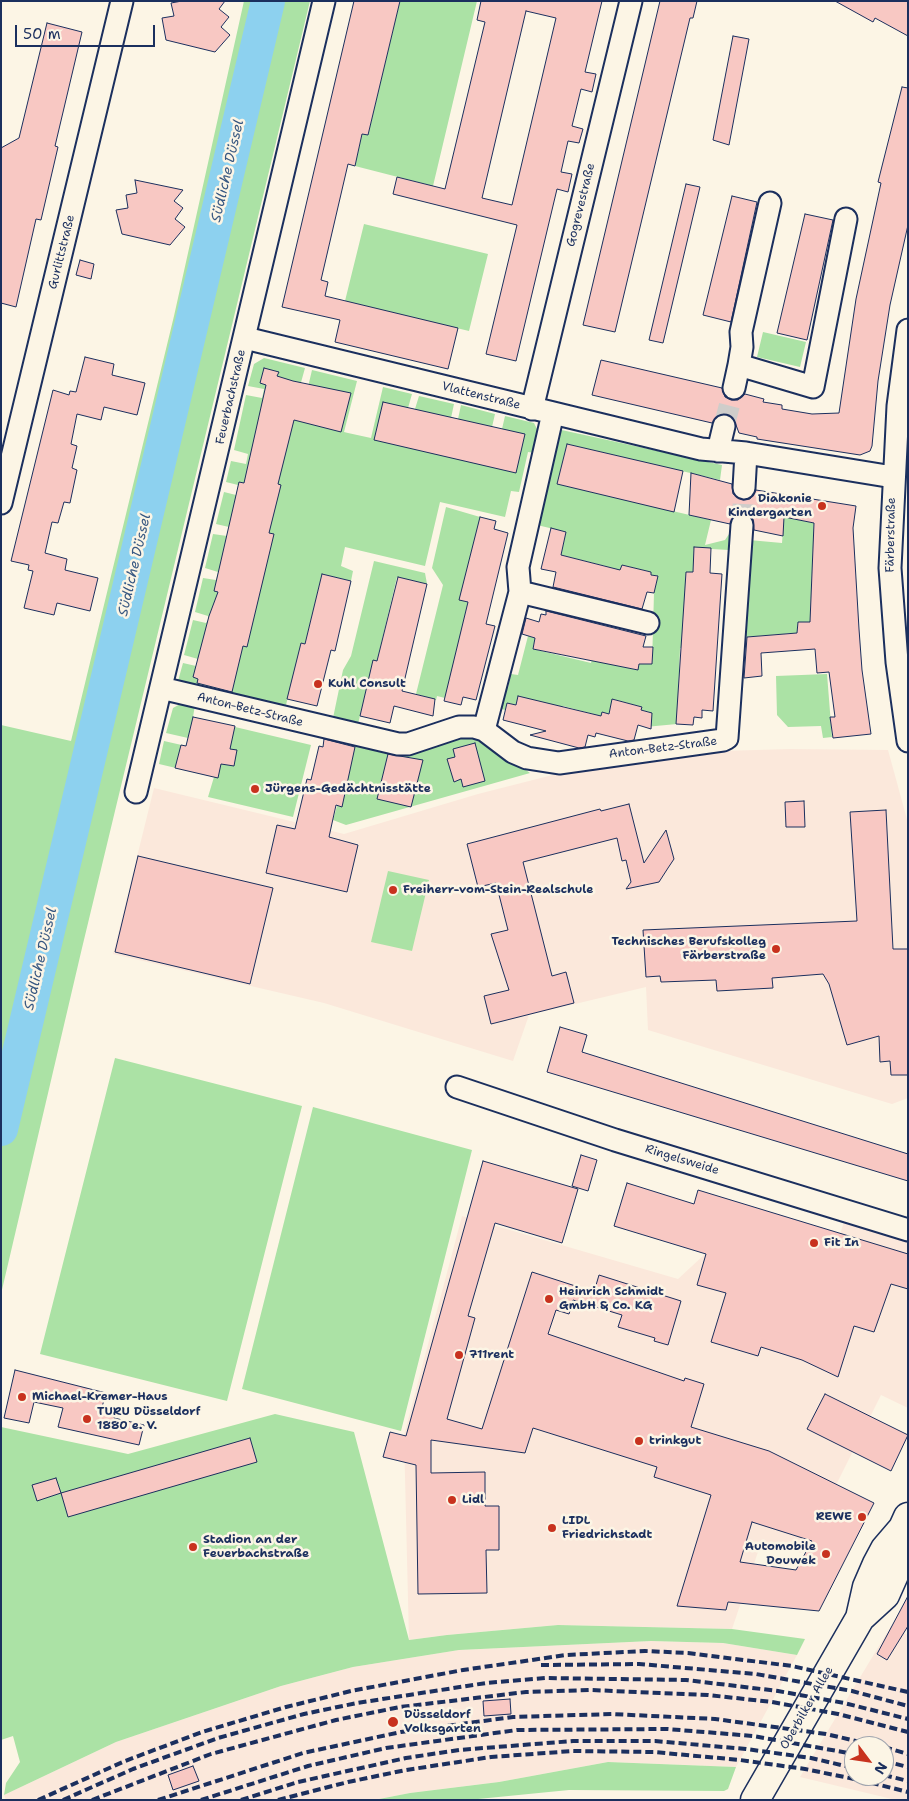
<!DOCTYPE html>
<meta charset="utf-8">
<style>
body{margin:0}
#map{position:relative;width:909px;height:1801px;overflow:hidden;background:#fcf5e5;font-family:"Shantell Sans",sans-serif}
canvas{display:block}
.frame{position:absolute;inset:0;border:2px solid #1b2f5e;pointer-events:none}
.north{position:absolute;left:844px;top:1736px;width:50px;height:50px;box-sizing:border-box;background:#fcf5e5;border:1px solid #a2a6af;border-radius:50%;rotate:121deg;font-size:14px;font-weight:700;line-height:20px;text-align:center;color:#1b2f5e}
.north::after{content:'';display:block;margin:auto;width:18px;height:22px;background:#c8321e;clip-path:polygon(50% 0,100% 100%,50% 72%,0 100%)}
.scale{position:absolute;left:15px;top:25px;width:140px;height:22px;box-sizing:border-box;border:2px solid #1b2f5e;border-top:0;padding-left:6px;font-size:15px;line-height:18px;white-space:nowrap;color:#1b2f5e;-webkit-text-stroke:4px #fcf5e5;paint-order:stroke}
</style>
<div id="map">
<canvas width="909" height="1801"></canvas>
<div class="frame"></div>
<div class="north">N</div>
<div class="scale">50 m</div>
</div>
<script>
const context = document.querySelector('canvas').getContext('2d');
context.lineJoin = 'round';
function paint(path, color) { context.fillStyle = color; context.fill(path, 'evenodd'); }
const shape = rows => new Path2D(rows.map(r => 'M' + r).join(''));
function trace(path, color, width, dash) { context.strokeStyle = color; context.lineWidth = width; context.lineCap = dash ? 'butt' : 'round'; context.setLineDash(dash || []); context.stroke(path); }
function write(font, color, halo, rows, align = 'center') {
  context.font = font + ' "Shantell Sans",sans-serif'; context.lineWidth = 5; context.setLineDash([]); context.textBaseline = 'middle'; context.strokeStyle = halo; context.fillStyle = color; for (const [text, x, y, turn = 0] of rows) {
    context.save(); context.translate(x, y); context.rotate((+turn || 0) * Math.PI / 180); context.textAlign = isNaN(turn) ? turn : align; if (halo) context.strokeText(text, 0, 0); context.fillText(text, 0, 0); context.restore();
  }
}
const built = shape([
 [790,749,888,750,908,823,908,1098,892,1104,648,1030,646,987,529,1015,513,1061,324,1003,113,954,154,788,344,834,478,794,584,767,688,752],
 [462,1216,678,1279,705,1254,822,1288,845,1219,908,1243,908,1408,881,1395,802,1553,761,1543,732,1629,558,1625,447,1635,409,1640,404,1435],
 [891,1626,908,1635,908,1800,896,1800,800,1777],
 [854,1746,884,1746,884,1776,854,1776],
 [651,1641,723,1643,797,1655,736,1767,608,1762,499,1782,410,1793,374,1800,6,1800,4,1795,116,1742,281,1686,353,1667,459,1650]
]);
const green = shape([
 [244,1,310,1,82,948,1,1294,1,725,71,741,174,316],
 [400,1,477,1,433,186,355,166,362,134,368,135],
 [364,224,488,254,469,331,345,301],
 [763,332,806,342,800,367,757,357],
 [264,358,305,368,300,386,308,387,312,370,357,381,344,432,348,433,371,438,383,387,412,394,408,408,415,409,419,396,454,404,451,418,458,419,461,405,495,414,492,427,502,429,505,416,534,423,539,433,535,453,528,452,519,492,511,491,505,517,440,502,425,566,345,547,341,566,353,571,351,581,322,574,305,644,301,643,286,705,262,700,261,707,178,681,183,663,196,666,198,659,184,655,193,620,206,623,208,620,208,616,195,612,203,578,216,580,218,572,205,568,213,534,227,536,229,527,216,524,224,492,236,495,238,485,226,482,231,461,246,464,248,454,234,450,246,395,262,398,263,394,264,389,248,386,254,364],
 [557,429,722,465,720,480,567,444,557,484,711,520,705,545,725,540,735,525,729,550,694,548,693,572,686,572,683,631,691,648,680,648,677,724,645,727,649,712,641,710,642,707,613,699,609,714,602,712,600,720,593,714,563,706,559,720,546,704,518,696,516,705,507,703,505,710,499,708,504,687,508,688,511,674,518,675,528,636,535,638,533,649,591,663,594,651,608,663,637,670,639,663,652,664,654,593,658,576,651,575,651,572,622,565,620,572,603,573,605,566,561,555,566,532,533,524],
 [446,507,480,517,460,600,468,602,447,693,445,698,437,696,436,700,416,694,443,585,432,568],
 [784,517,814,523,810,622,798,622,797,633,745,637,749,540,782,543],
 [374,561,425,573,427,584,397,577,377,661,373,661,358,724,333,718,343,670,351,656],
 [827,674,832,737,823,738,821,726,788,727,777,715,776,676],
 [182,703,195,705,193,717,311,745,293,817,208,797,214,777,159,764,164,741,186,746,188,738,166,733,173,708],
 [467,735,487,741,530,773,346,825,333,820,355,744],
 [388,871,429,880,412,951,371,942],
 [115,1058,302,1106,227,1401,40,1354],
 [313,1107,472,1150,401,1431,242,1389],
 [275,1414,354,1432,409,1640,447,1635,558,1625,732,1629,805,1639,797,1655,723,1643,651,1641,459,1650,353,1667,281,1686,116,1742,4,1795,6,1783,20,1762,13,1736,1,1740,1,1427,128,1454],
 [608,1762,736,1767,728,1789,724,1791,569,1790,468,1800,374,1800,410,1793,499,1782]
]);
const river = shape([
 [1,1129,268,1]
]);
const building = shape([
 [182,1,225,1,219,9,229,17,221,27,230,35,215,52,166,40,162,18,174,16,171,3,182,1],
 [354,1,400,1,368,135,362,134,355,166,348,164,321,280,328,282,325,296,458,328,448,369,335,342,340,320,282,307,354,1],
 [481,1,602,1,585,72,596,74,592,92,581,89,572,126,583,129,579,143,568,141,561,172,572,174,568,192,557,189,516,361,486,354,517,225,393,194,397,177,445,189,485,22,477,20,481,1],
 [526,11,556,18,512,205,482,198,526,11],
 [660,1,697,1,693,18,690,18,615,332,583,325,660,1],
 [835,1,908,1,908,36,875,18,873,22,835,1],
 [47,23,82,32,55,146,58,147,41,220,36,219,16,307,1,303,1,148,19,138,47,23],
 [733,36,749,39,729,145,713,140,733,36],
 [902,87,908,88,908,225,890,305,878,381,872,446,870,451,860,455,757,439,757,437,739,433,733,417,727,414,720,414,712,423,592,395,601,360,722,388,725,397,731,400,738,400,745,394,764,399,763,402,782,405,782,409,812,414,839,413,856,299,881,183,878,182,902,87],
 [135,180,183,190,174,201,183,208,175,219,185,227,170,245,122,234,116,210,128,208,126,195,137,193,135,180],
 [686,184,700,187,663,343,649,340,686,184],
 [732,196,757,202,731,322,703,315,732,196],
 [805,214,833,220,807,340,777,333,805,214],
 [80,260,94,264,91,279,76,275,80,260],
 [85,357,114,364,112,375,145,383,137,415,104,407,101,420,77,414,71,444,77,446,72,468,77,470,70,503,64,502,58,523,52,522,45,553,67,559,65,570,98,578,90,611,57,603,54,615,24,608,33,571,28,570,29,565,11,561,53,390,69,395,70,391,76,392,85,357],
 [264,368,279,372,277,376,293,381,351,393,341,432,294,420,278,484,281,485,269,533,274,534,247,647,243,646,232,692,197,683,198,679,193,677,209,616,218,592,214,591,239,482,244,483,266,385,260,383,264,368],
 [383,402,525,434,516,473,374,440,383,402],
 [567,444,683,471,674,512,557,484,567,444],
 [691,473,732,484,733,494,743,500,750,499,756,490,856,506,853,528,859,629,862,670,871,734,833,738,830,717,835,717,829,672,817,673,815,649,761,653,762,676,744,678,747,637,797,633,798,622,810,622,814,523,784,517,783,536,754,530,753,519,743,513,736,514,730,524,689,515,691,473],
 [480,517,496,521,494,529,508,533,486,624,495,626,476,700,463,697,461,705,444,701,468,602,459,600,480,517],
 [551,528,566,532,561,555,620,570,622,565,651,572,651,575,658,576,654,593,647,592,642,609,553,587,556,572,541,569,551,528],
 [694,547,711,548,710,573,722,574,713,711,702,710,702,718,694,717,693,725,676,724,686,572,693,572,694,547],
 [322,574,351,581,335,651,331,650,317,706,287,699,301,643,305,644,322,574],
 [398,577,427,584,402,691,435,699,433,716,394,706,390,723,360,716,373,660,377,661,398,577],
 [546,611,646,636,643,647,653,647,652,664,639,664,638,670,533,649,535,638,522,634,526,618,539,622,541,614,546,615,546,611],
 [518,696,601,716,602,712,609,714,612,699,642,707,641,710,652,713,651,729,638,725,634,740,628,741,596,733,595,737,588,735,585,747,579,748,530,735,546,731,503,720,507,703,516,705,518,696],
 [193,717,235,726,230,749,237,750,234,766,221,764,218,778,175,768,181,745,186,746,193,717],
 [324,739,355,747,342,807,336,805,329,837,358,845,347,892,266,873,277,825,295,829,307,779,311,780,319,746,323,747,324,739],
 [475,743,485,781,463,787,461,779,454,782,447,759,455,757,453,749,475,743],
 [388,754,423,760,411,807,377,799,388,754],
 [804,801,805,827,786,827,785,802,804,801],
 [629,804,644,863,666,830,674,859,668,868,659,882,626,889,631,882,626,860,622,861,617,838,523,862,552,976,566,972,574,1003,491,1024,484,996,509,990,491,934,508,930,496,883,478,887,467,844,600,809,601,811,629,804],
 [886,810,893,949,908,949,908,1075,891,1075,890,1061,880,1062,879,1036,847,1045,829,984,823,974,772,978,773,988,717,991,716,980,661,982,660,976,646,977,643,930,857,921,850,812,886,810],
 [138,856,273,888,250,984,115,952,138,856],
 [560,1027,587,1035,582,1052,908,1154,908,1181,547,1072,560,1027],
 [581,1155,597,1160,588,1191,572,1186,581,1155],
 [483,1161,578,1189,562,1243,495,1223,468,1316,475,1318,447,1419,482,1429,532,1272,594,1292,599,1275,681,1301,668,1345,654,1341,655,1338,618,1327,622,1315,573,1300,569,1314,556,1310,548,1334,684,1381,685,1378,704,1384,691,1427,769,1451,874,1503,819,1611,728,1602,726,1610,677,1606,711,1495,654,1477,657,1467,533,1428,525,1453,431,1440,431,1473,485,1472,485,1506,499,1506,499,1550,486,1550,487,1593,418,1594,416,1465,383,1457,390,1432,406,1436,483,1161],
 [752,1522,812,1541,796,1570,740,1562,752,1522],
 [627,1183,694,1204,698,1190,908,1254,908,1289,891,1284,874,1332,854,1326,838,1377,802,1360,761,1347,758,1356,711,1342,726,1293,697,1285,706,1254,614,1226,627,1183],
 [15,1370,106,1393,102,1407,116,1410,114,1418,144,1425,139,1445,58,1427,63,1408,34,1402,29,1423,4,1418,15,1370],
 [825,1394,908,1435,891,1471,807,1429,825,1394],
 [250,1438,257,1462,68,1517,61,1493,250,1438],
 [56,1478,61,1493,37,1501,32,1485,56,1478],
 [908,1596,908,1626,887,1660,877,1654,908,1596],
 [510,1699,511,1714,484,1716,483,1701,510,1699],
 [193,1766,199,1781,173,1790,168,1775,193,1766]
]);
const minorTunnel = shape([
 [724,426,734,388],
 [742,525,744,488]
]);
const minor = shape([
 [908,330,898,406,890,568,897,662,908,741],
 [245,338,701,449,746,453,893,477],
 [739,365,742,347,741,332,770,203],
 [734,388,739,365,813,387,846,219],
 [532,409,631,1],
 [718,451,724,426],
 [744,488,746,453],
 [1,503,122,1],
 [520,592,648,623],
 [161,688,398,744,408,744,459,727,474,727,484,730,520,592,518,567,553,413],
 [484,730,513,752,527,758,559,763,723,740,727,738,742,525],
 [136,792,324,1],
 [457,1087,615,1140,908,1230]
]);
const secondary = shape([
 [861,1617,885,1595,901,1559,903,1528],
 [755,1800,860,1618,867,1587,877,1564,885,1549,903,1528,908,1517]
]);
const rail = shape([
 [541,1665,639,1664,756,1674,852,1691,908,1706],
 [884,1747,908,1754],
 [884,1761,908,1767],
 [884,1775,908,1781],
 [38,1800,125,1761,202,1732,286,1707,351,1691,463,1670,566,1655,645,1651,688,1653,792,1666,908,1692],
 [63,1800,133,1769,218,1738,304,1714,357,1703,486,1683,545,1678,686,1680,778,1691,844,1703,908,1719],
 [92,1800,211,1754,336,1720,400,1707,526,1692,590,1690,708,1695,772,1702,838,1714,908,1732],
 [158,1800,303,1753,401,1732,513,1717,612,1714,715,1719,826,1734,878,1746],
 [201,1800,308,1766,386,1748,517,1730,667,1729,753,1736,854,1754],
 [241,1800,298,1782,406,1758,459,1750,573,1741,655,1741,746,1749,811,1758,854,1768],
 [278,1800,348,1782,406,1770,491,1757,573,1751,654,1752,740,1760,805,1769,864,1781,908,1792]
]);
const markers = [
 [822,506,5,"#c8321e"],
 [318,684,5,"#c8321e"],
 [255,789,5,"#c8321e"],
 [393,890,5,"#c8321e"],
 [776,949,5,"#c8321e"],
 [814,1243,5,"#c8321e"],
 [549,1299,5,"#c8321e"],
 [459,1355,5,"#c8321e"],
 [22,1397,5,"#c8321e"],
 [87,1419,5,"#c8321e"],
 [639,1441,5,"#c8321e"],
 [452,1500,5,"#c8321e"],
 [862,1517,5,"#c8321e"],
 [552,1528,5,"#c8321e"],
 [193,1547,5,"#c8321e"],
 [826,1554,5,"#c8321e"],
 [393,1722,6,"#c8321e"]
];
const streetNames = [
 ["Gogrevestraße",581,205,-76],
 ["Gurlittstraße",62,252,-76],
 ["Vlattenstraße",481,396,14],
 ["Feuerbachstraße",231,397,-77],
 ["Färberstraße",891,535,-89],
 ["Anton-Betz-Straße",250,710,14],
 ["Anton-Betz-Straße",663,748,-7],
 ["Ringelsweide",682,1160,17],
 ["Oberbilker Allee",807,1708,-60]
];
const poiNames = [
 ["Diakonie",812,499,"right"],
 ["Kindergarten",812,513,"right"],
 ["Kuhl Consult",328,684],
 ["Jürgens-Gedächtnisstätte",265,789],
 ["Freiherr-vom-Stein-Realschule",403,890],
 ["Technisches Berufskolleg",766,942,"right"],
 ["Färberstraße",766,956,"right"],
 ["Fit In",824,1243],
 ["Heinrich Schmidt",559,1292],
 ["GmbH & Co. KG",559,1306],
 ["711rent",469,1355],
 ["Michael-Kremer-Haus",32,1397],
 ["TURU Düsseldorf",97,1412],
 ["1880 e. V.",97,1426],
 ["trinkgut",649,1441],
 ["Lidl",462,1500],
 ["REWE",852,1517,"right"],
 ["LIDL",562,1521],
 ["Friedrichstadt",562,1535],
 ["Stadion an der",203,1540],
 ["Feuerbachstraße",203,1554],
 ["Automobile",816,1547,"right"],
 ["Douwek",816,1561,"right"],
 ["Düsseldorf",404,1715],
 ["Volksgarten",404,1729]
];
const waterNames = [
 ["Südliche Düssel",228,171,-77],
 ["Südliche Düssel",135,565,-77],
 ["Südliche Düssel",41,959,-77]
];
paint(built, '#fbe8db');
paint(green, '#abe2a5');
trace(river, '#8dd1ef', 34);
paint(building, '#f8c8c3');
trace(building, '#1b2f5e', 1);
trace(minorTunnel, '#cfcdca', 21, [21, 11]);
trace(minor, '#1b2f5e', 25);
trace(secondary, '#1b2f5e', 31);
trace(minor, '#fcf5e5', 21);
trace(secondary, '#fcf5e5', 28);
trace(rail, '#1b2f5e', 4, [8, 4]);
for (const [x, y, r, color] of markers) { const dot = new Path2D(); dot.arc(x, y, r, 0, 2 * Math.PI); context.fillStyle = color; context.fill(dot); trace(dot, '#fcf5e5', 2); }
write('12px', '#1b2f5e', '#fcf5e5', streetNames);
write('bold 12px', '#1b2f5e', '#fcf5e5', poiNames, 'left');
write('italic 14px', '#385882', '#fcf5e5', waterNames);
</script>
